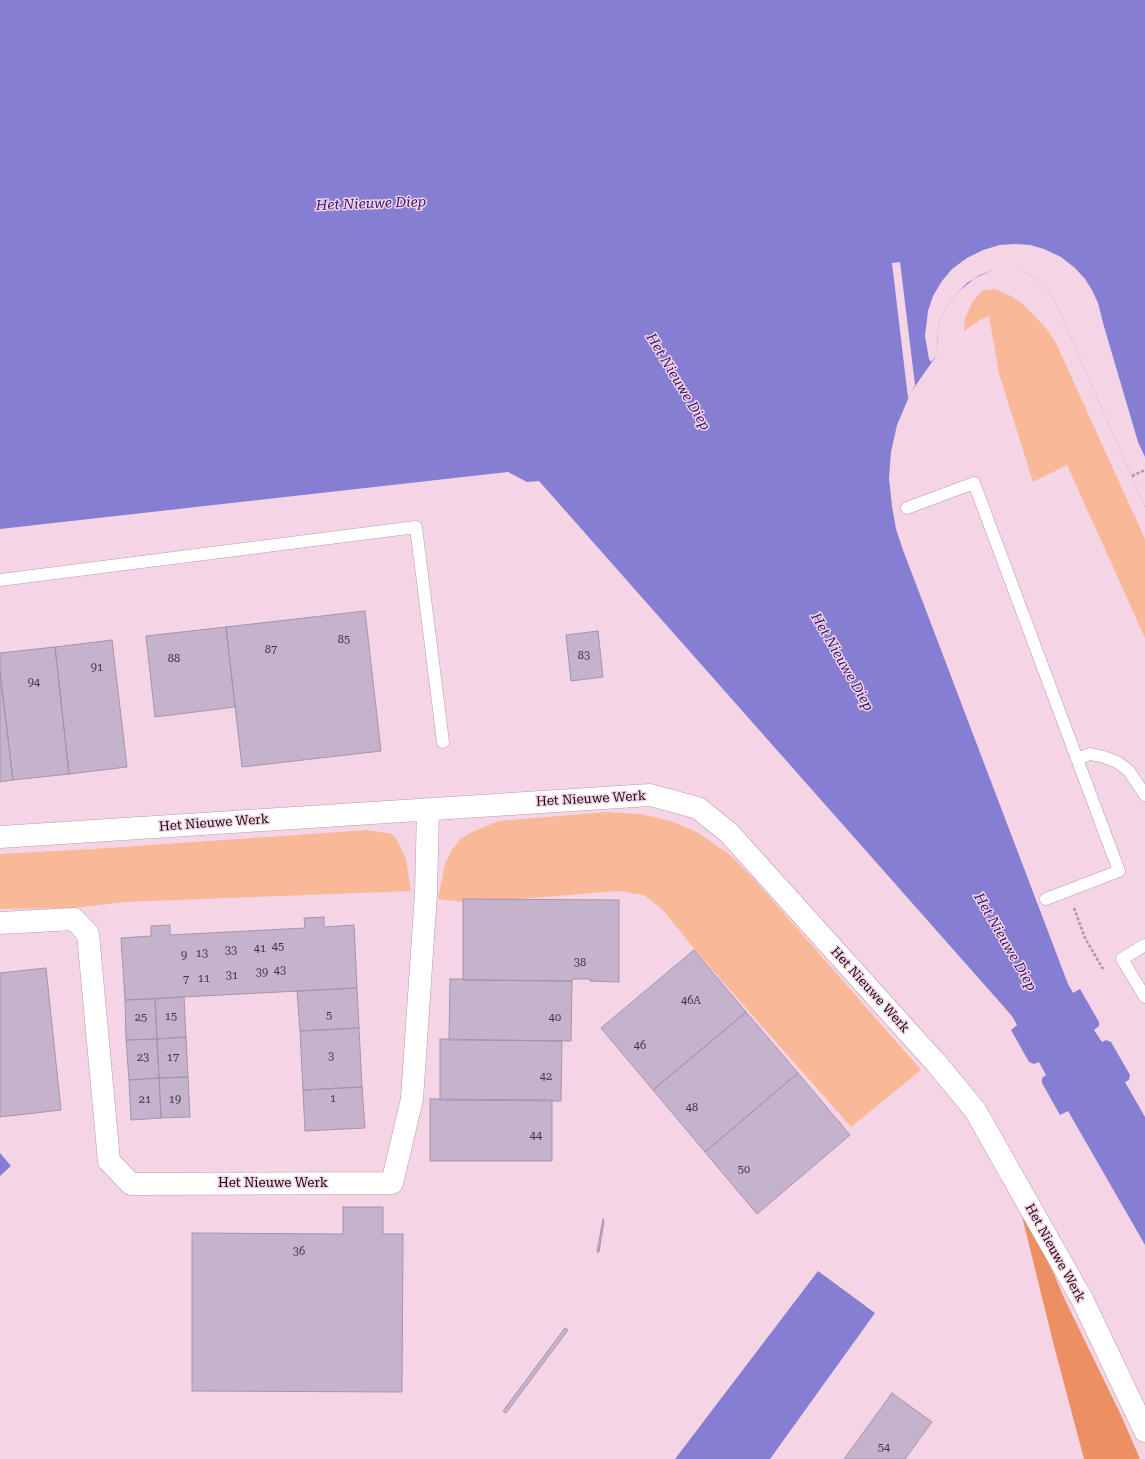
<!DOCTYPE html>
<style>
body{margin:0}
canvas{display:block;background:#f5d5e5}
</style>
<canvas width="1145" height="1459"></canvas>
<script>
const context = document.querySelector('canvas').getContext('2d');
context.lineJoin = 'round';
function paint(path, color) { context.fillStyle = color; context.fill(path, 'evenodd'); }
const shape = rows => new Path2D(rows.map(r => 'M' + r).join(''));
function trace(path, color, width, dash) { context.strokeStyle = color; context.lineWidth = width; context.lineCap = dash ? 'butt' : 'round'; context.setLineDash(dash || []); context.stroke(path); }
function write(font, color, halo, rows, align = 'center') {
  context.font = font + ' "Roboto Serif",serif'; context.lineWidth = 3; context.setLineDash([]); context.textBaseline = 'middle'; context.strokeStyle = halo; context.fillStyle = color; for (const [text, x, y, turn = 0] of rows) {
    context.save(); context.translate(x, y); context.rotate((+turn || 0) * Math.PI / 180); context.textAlign = isNaN(turn) ? turn : align; if (halo) context.strokeText(text, 0, 0); context.fillText(text, 0, 0); context.restore();
  }
}
const green = shape([
 [995,289,1011,296,1023,304,1046,328,1056,343,1145,539,1145,638,1067,465,1033,482,999,374,989,316,980,320,964,331,965,318,973,301,982,291],
 [607,812,640,814,671,821,697,832,729,854,753,878,921,1070,851,1127,701,957,662,909,644,895,618,891,470,903,438,899,445,864,452,850,460,839,472,832,499,821],
 [368,830,392,834,398,842,406,859,411,891,125,902,74,908,0,909,0,854,93,849]
]);
const forest = shape([
 [1019,1204,1036,1232,1065,1300,1120,1413,1140,1459,1084,1459,1053,1342]
]);
const water = shape([
 [0,0,1145,0,1145,507,1054,299,1050,292,1035,278,1023,272,1012,270,993,270,975,278,958,292,942,314,938,326,937,355,911,392,897,425,891,452,889,478,892,506,896,529,903,550,1068,984,1073,993,1080,989,1099,1022,1099,1026,1094,1030,1102,1042,1106,1040,1111,1042,1130,1075,1129,1080,1125,1082,1145,1117,1145,1245,1068,1111,1060,1115,1042,1083,1042,1078,1046,1075,1039,1062,1034,1064,1029,1062,1011,1030,1017,1025,1012,1016,539,481,527,482,508,472,0,529],
 [0,1153,11,1166,0,1176],
 [818,1271,875,1313,770,1459,675,1459]
]);
const pier = shape([
 [1015,244,1030,245,1044,249,1061,257,1075,268,1085,279,1092,290,1098,303,1103,323,1138,442,1145,457,1145,507,1054,299,1050,292,1035,278,1023,272,1000,270,993,270,980,275,967,283,958,292,942,314,938,326,937,355,931,362,929,359,925,336,928,311,933,296,942,281,952,269,967,258,983,250,1000,245],
 [900,262,915,385,908,398,892,263]
]);
const building = shape([
 [365,611,381,751,242,767,226,627,365,611],
 [226,627,235,707,155,717,146,636,226,627],
 [598,631,603,677,571,681,566,635,598,631],
 [112,640,127,767,69,774,55,647,112,640],
 [55,647,69,774,13,780,0,672,0,653,55,647],
 [0,672,13,780,0,782,0,672],
 [463,899,619,900,619,982,590,981,591,979,573,979,572,981,463,980,463,899],
 [324,917,324,927,354,925,357,988,125,1000,121,938,151,936,151,926,170,925,170,935,305,928,304,918,324,917],
 [694,950,746,1012,653,1090,601,1028,694,950],
 [46,968,61,1110,0,1117,0,973,46,968],
 [450,979,463,979,463,980,572,981,571,1041,449,1040,450,979],
 [357,988,359,1028,300,1031,297,991,357,988],
 [184,997,186,1037,157,1039,155,999,184,997],
 [155,999,157,1039,126,1040,125,1000,155,999],
 [746,1012,798,1073,705,1152,653,1090,746,1012],
 [359,1028,362,1087,303,1090,300,1031,359,1028],
 [186,1037,188,1077,159,1078,157,1039,186,1037],
 [157,1039,159,1078,129,1080,126,1040,157,1039],
 [440,1039,562,1041,561,1101,440,1100,440,1039],
 [798,1073,850,1135,757,1214,705,1152,798,1073],
 [188,1077,190,1117,161,1118,159,1078,188,1077],
 [159,1078,161,1118,131,1120,129,1080,159,1078],
 [362,1087,365,1128,305,1131,303,1090,362,1087],
 [430,1099,552,1100,552,1161,430,1161,430,1099],
 [343,1207,383,1207,383,1234,403,1234,402,1392,192,1391,192,1233,343,1234,343,1207],
 [603,1219,604,1221,599,1252,597,1252,603,1219],
 [565,1328,568,1330,506,1413,503,1411,565,1328],
 [892,1393,932,1422,905,1459,844,1459,892,1393]
]);
const path = shape([
 [1132,476,1145,470],
 [1074,908,1085,938,1103,969]
]);
const service = shape([
 [907,508,974,483,1119,871,1046,899],
 [0,580,416,527,443,742],
 [1077,759,1090,754,1104,757,1117,762,1129,771,1145,795],
 [1145,945,1122,959,1145,997]
]);
const minor = shape([
 [0,837,650,795,698,808,729,833,936,1063,975,1110,1083,1301,1145,1431],
 [0,923,74,919,88,934,109,1161,131,1184,392,1183,412,1099,426,893,428,809]
]);
const numberNames = [
 ["85",344,640],
 ["87",271,650],
 ["83",584,656],
 ["88",174,659],
 ["91",97,668],
 ["94",34,683],
 ["45",278,947],
 ["41",260,949],
 ["33",231,951],
 ["13",202,954],
 ["9",184,956],
 ["38",580,963],
 ["43",280,971],
 ["39",262,973],
 ["31",232,976],
 ["11",204,979],
 ["7",186,980],
 ["46A",691,1001],
 ["5",329,1016],
 ["15",171,1017],
 ["25",141,1018],
 ["40",555,1018],
 ["46",640,1046],
 ["3",331,1057],
 ["23",143,1058],
 ["17",173,1058],
 ["42",546,1077],
 ["1",333,1099],
 ["21",145,1100],
 ["19",175,1100],
 ["48",692,1108],
 ["44",536,1136],
 ["50",744,1170],
 ["36",299,1252],
 ["54",884,1448]
];
const streetNames = [
 ["Het Nieuwe Werk",591,799,-3],
 ["Het Nieuwe Werk",214,823,-4],
 ["Het Nieuwe Werk",870,990,48],
 ["Het Nieuwe Werk",273,1183],
 ["Het Nieuwe Werk",1055,1253,61]
];
const waterNames = [
 ["Het Nieuwe Diep",371,204,-2],
 ["Het Nieuwe Diep",678,382,59],
 ["Het Nieuwe Diep",842,662,60],
 ["Het Nieuwe Diep",1005,942,60]
];
paint(green, '#f9b999');
paint(forest, '#ea9063');
paint(water, '#857ed2');
paint(pier, '#f5d5e5');
paint(building, '#c5b3cd');
trace(building, '#a593ac', 1);
trace(service, '#b89aa9', 13);
trace(minor, '#b89aa9', 23);
trace(path, '#ae95a1', 2.5, [3, 2]);
trace(service, '#fff', 12);
trace(minor, '#fff', 22);
write('11px', '#3f333d', null, numberNames);
write('13px', '#12080d', '#f5d5e5', streetNames);
write('italic 14px', '#2f1176', '#f5d5e5', waterNames);
</script>
